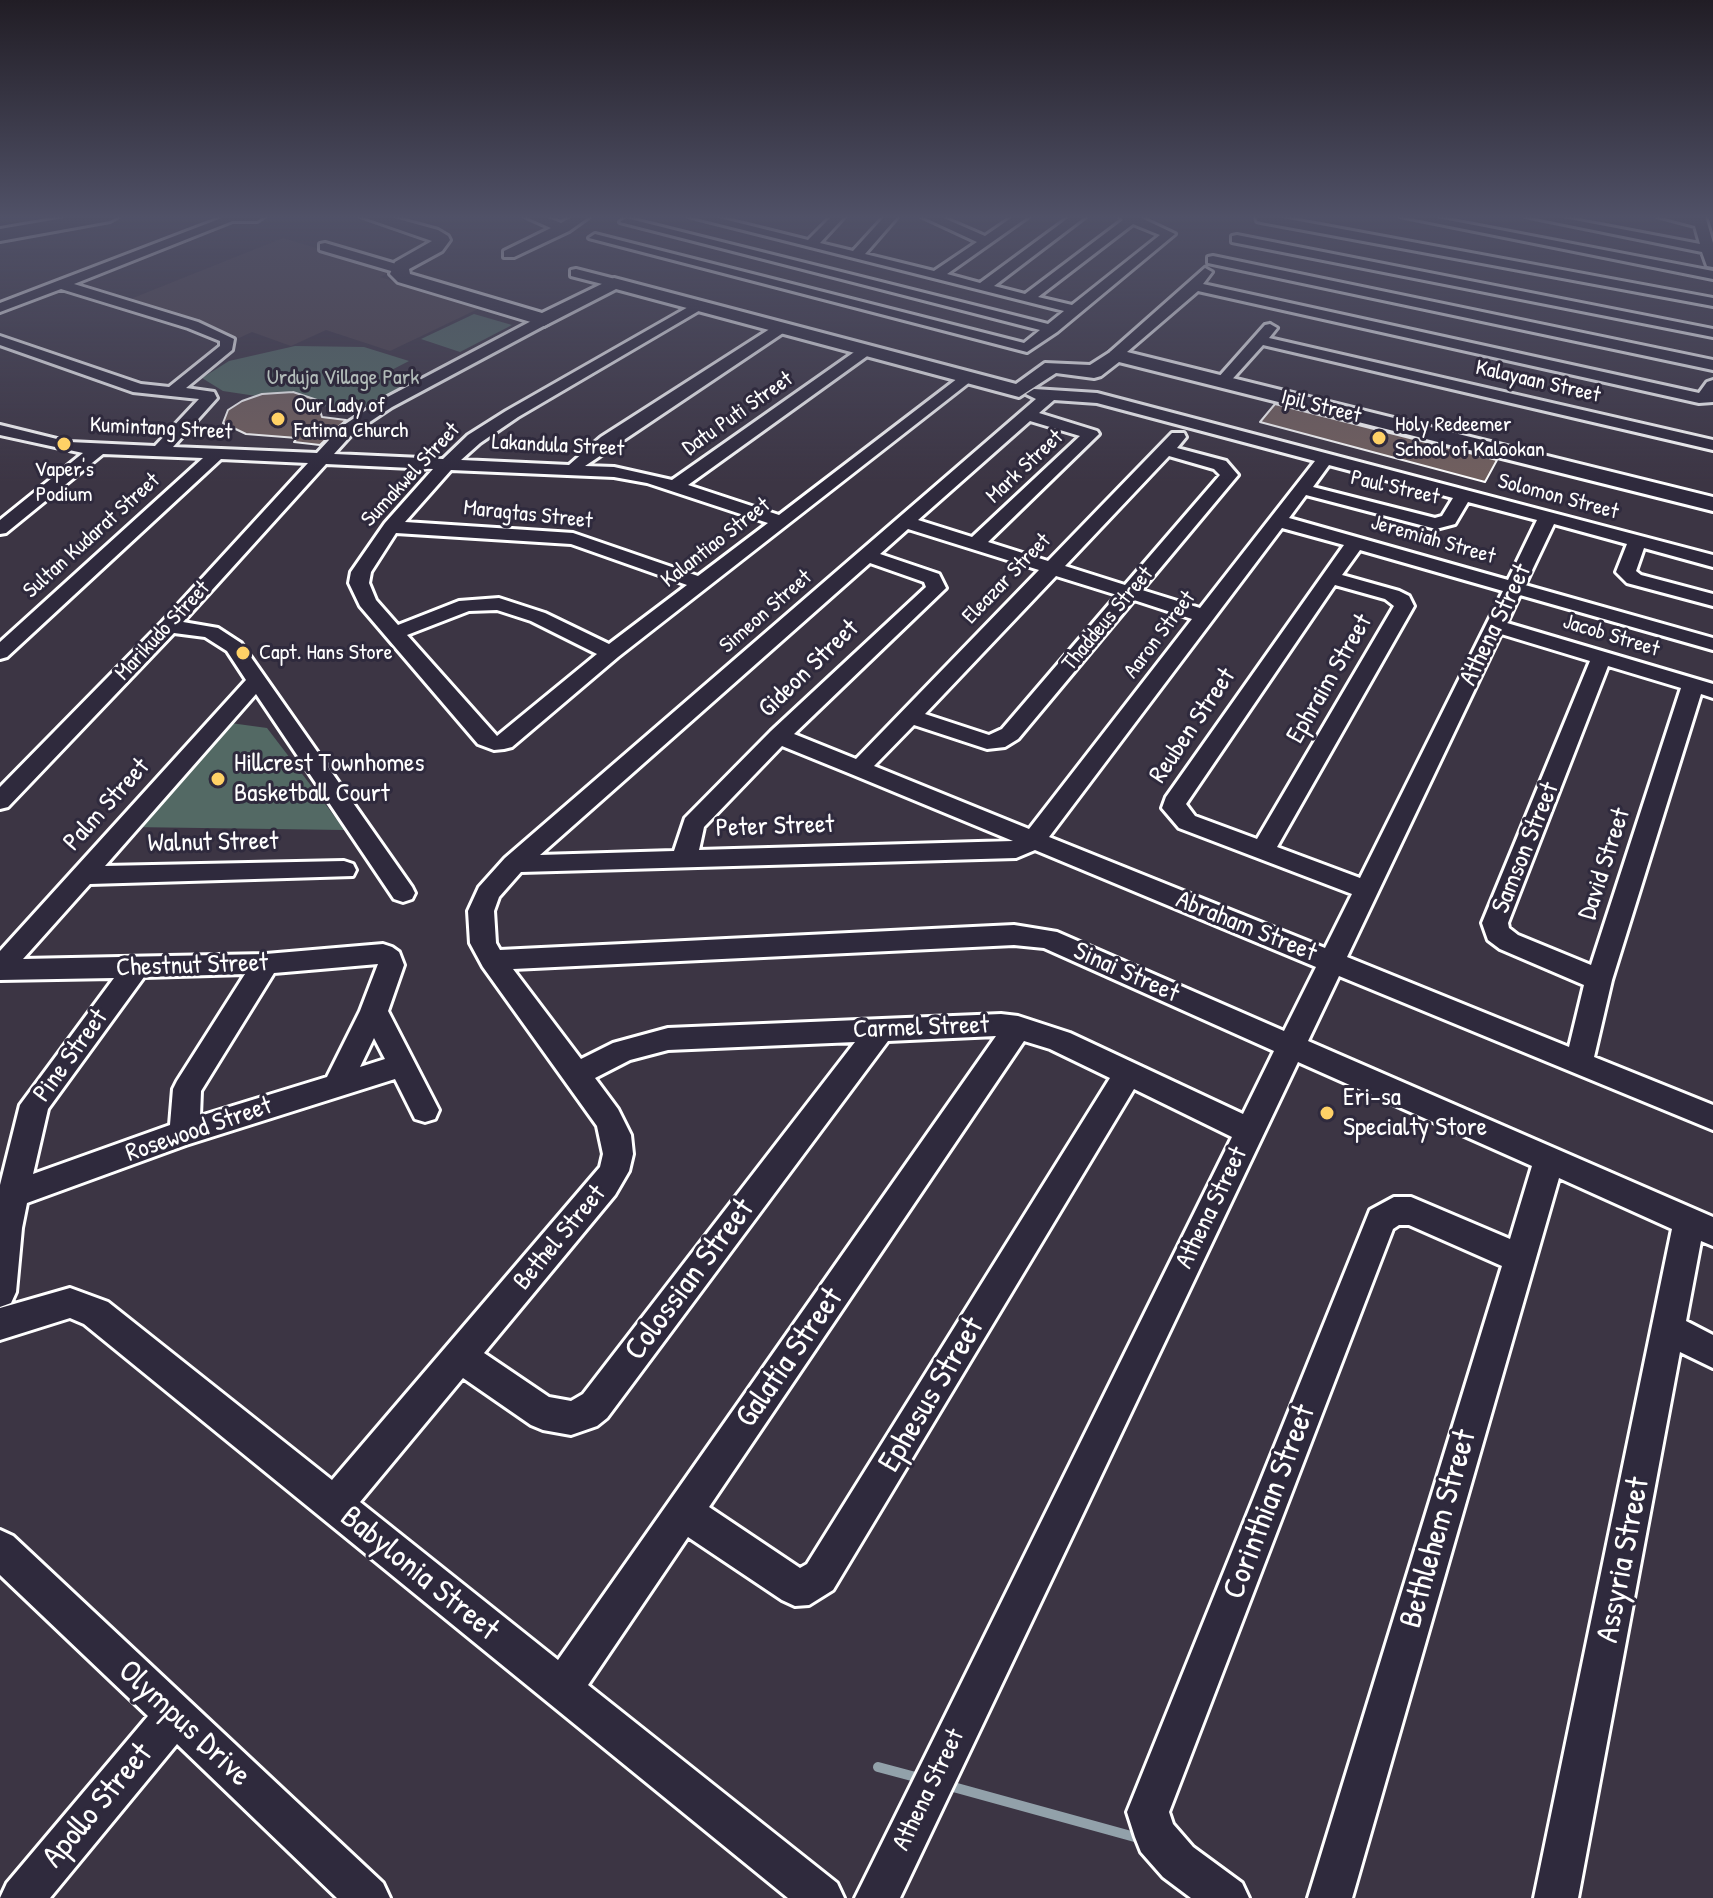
<!DOCTYPE html>
<style>
body{margin:0}
canvas{display:block;background:#3c3544}
</style>
<canvas width="1713" height="1898"></canvas>
<script>
const context = document.querySelector('canvas').getContext('2d');
context.lineJoin = 'round';
function paint(path, color) { context.fillStyle = color; context.fill(path, 'evenodd'); }
const shape = rows => new Path2D(rows.map(r => 'M' + r).join(''));
function trace(path, color, width, dash) { context.strokeStyle = color; context.lineWidth = width; context.lineCap = dash ? 'butt' : 'round'; context.setLineDash(dash || []); context.stroke(path); }
function write(font, color, halo, rows, align = 'center') {
  context.font = font + ' "Patrick Hand",sans-serif'; context.lineWidth = 6; context.setLineDash([]); context.textBaseline = 'middle'; context.strokeStyle = halo; context.fillStyle = color; for (const [text, x, y, turn = 0] of rows) {
    context.save(); context.translate(x, y); context.rotate((+turn || 0) * Math.PI / 180); context.textAlign = isNaN(turn) ? turn : align; if (halo) context.strokeText(text, 0, 0); context.fillText(text, 0, 0); context.restore();
  }
}
const built = shape([
 [283,238,393,271,380,277,480,308,390,351,326,330,291,346,252,332,239,338,128,300]
]);
const green = shape([
 [474,314,512,325,460,352,421,339],
 [295,346,364,347,409,361,380,376,409,384,356,411,223,391,202,378,229,361],
 [223,722,267,728,345,830,130,827]
]);
const stream = shape([
 [878,1767,923,1779],
 [946,1785,1142,1839]
]);
const building = shape([
 [293,392,317,400,322,417,346,420,320,445,294,442,297,438,246,434,223,423,228,410,242,401,262,394,293,392],
 [1275,404,1497,460,1485,482,1260,422,1275,404]
]);
const minor = shape([
 [227,216,240,218,74,284,198,322,234,339,232,350,186,388,214,392,217,398,173,447,317,453,341,427,380,401,539,317,549,317,549,323,392,407,353,433,334,454,443,459,468,435,506,411,697,302,702,303,702,309,518,417,480,443,461,460,569,465,601,437,776,325,786,325,786,331,585,466,614,467,672,480,860,348,870,348,870,354,688,485,779,515,962,375,972,375,975,378,618,657,512,747,504,749,494,750,478,744,360,606,349,583,351,572,385,523,433,469,326,464,183,622,218,628,241,643,412,887,415,893,412,899,403,902,394,899,256,694,105,866,344,861,353,864,356,870,353,876,90,884,23,959,266,954,383,944,392,947,399,952,404,965,388,1011,439,1110,435,1119,425,1122,415,1119,395,1079,186,1145,27,1203,22,1228,16,1292,11,1303,0,1307,0,1185,20,1105,114,978,0,980,0,951,246,680,227,651,205,637,174,633,8,807,0,809,0,787,162,622,308,463,221,459,7,657,0,659,0,642,203,458,103,454,6,533,0,534,0,520,83,453,0,435,0,425,69,442,155,446,199,399,133,392,0,345,0,336,141,384,169,387,220,346,220,341,188,328,61,289,0,312,0,303,227,216],
 [451,470,614,477,647,483,768,523,698,576,573,533,405,522,451,470],
 [396,533,571,544,687,585,609,644,545,613,499,598,459,601,398,625,376,600,369,583,371,572,396,533],
 [497,610,531,621,597,654,497,736,407,635,469,611,497,610],
 [378,964,360,1011,327,1077,200,1116,201,1091,274,973,378,964],
 [245,974,177,1081,173,1089,170,1125,33,1174,48,1109,144,977,245,974],
 [374,1038,385,1059,360,1067,374,1038],
 [524,216,543,216,561,223,574,216,590,216,569,231,514,257,504,257,504,251,551,228,524,216],
 [688,216,711,216,808,240,832,216,845,216,820,243,853,251,885,216,898,216,865,254,934,271,977,242,921,216,939,216,985,236,1014,216,1029,216,947,274,980,283,1071,216,1086,216,994,286,1025,294,1123,220,1119,216,1137,216,1175,234,1057,332,1027,352,589,238,595,234,1024,343,1040,330,620,222,626,218,1048,324,1064,311,688,216],
 [1133,224,1160,235,1072,305,1038,297,1133,224],
 [1256,216,1272,216,1713,298,1713,306,1261,222,1257,221,1256,216],
 [1400,216,1427,216,1713,271,1713,279,1400,216],
 [1525,216,1553,216,1700,244,1695,226,1657,216,1705,216,1713,243,1713,267,1707,266,1702,252,1525,216],
 [1237,235,1713,329,1713,337,1232,242,1232,236,1237,235],
 [325,243,403,266,405,269,398,273,320,250,320,244,325,243],
 [1213,256,1713,360,1713,370,1208,263,1208,257,1213,256],
 [1205,268,1212,272,1203,284,1699,393,1707,382,1713,380,1713,402,1699,403,1198,291,1120,358,1110,358,1110,352,1205,268],
 [576,269,619,280,621,283,614,287,571,276,571,270,576,269],
 [1270,324,1277,328,1269,338,1713,440,1713,450,1263,345,1227,385,1217,385,1217,379,1265,325,1270,324],
 [1034,389,1097,393,1713,555,1713,567,1644,548,1636,571,1641,575,1713,594,1713,606,1627,583,1616,572,1627,544,1554,524,1525,585,1713,638,1713,650,1520,595,1507,623,1713,684,1713,698,1701,694,1612,980,1594,1057,1713,1105,1713,1130,1339,976,1308,1041,1713,1217,1713,1246,1701,1241,1686,1321,1713,1335,1713,1368,1680,1352,1578,1898,1534,1898,1672,1229,1559,1178,1352,1898,1308,1898,1502,1266,1409,1225,1399,1225,1393,1229,1169,1812,1173,1824,1193,1847,1242,1883,1249,1898,1191,1898,1163,1877,1141,1852,1135,1837,1127,1812,1370,1210,1394,1197,1411,1197,1510,1239,1532,1166,1298,1062,900,1898,855,1898,1232,1137,1134,1089,833,1590,809,1605,795,1606,782,1600,688,1537,588,1685,837,1883,844,1898,788,1898,84,1324,70,1318,0,1340,0,1308,70,1288,108,1302,332,1480,600,1167,603,1154,597,1126,483,967,470,943,468,911,479,887,505,858,1036,399,1026,394,1034,389],
 [1054,400,1097,403,1315,461,1200,608,1142,590,1238,475,1226,461,1177,448,1186,437,1184,433,1172,433,1048,561,988,542,1099,434,1097,431,1039,413,1054,400],
 [1030,421,1080,436,972,537,918,520,1030,421],
 [1169,456,1214,469,1220,475,1125,585,1065,566,1169,456],
 [1329,465,1453,498,1442,516,1435,518,1313,487,1329,465],
 [1306,495,1436,529,1455,524,1468,502,1537,520,1508,580,1289,518,1306,495],
 [1282,528,1344,545,1166,797,1162,808,1179,828,1352,894,1325,948,1049,837,1282,528],
 [908,529,1039,570,856,759,794,734,946,588,939,574,880,554,908,529],
 [1360,550,1503,591,1360,878,1277,847,1414,606,1409,596,1399,591,1342,575,1360,550],
 [870,563,924,582,926,587,771,731,685,818,674,851,540,855,870,563],
 [1056,576,1117,595,1002,729,989,735,925,714,1056,576],
 [1335,585,1385,599,1394,606,1257,839,1195,816,1186,804,1335,585],
 [1134,600,1192,619,1029,829,874,766,914,725,987,749,1005,747,1018,739,1134,600],
 [1501,634,1590,661,1482,923,1488,940,1500,949,1584,985,1569,1047,1347,957,1501,634],
 [1608,666,1681,688,1591,965,1518,935,1509,928,1508,923,1608,666],
 [782,746,851,774,1013,841,699,850,704,827,782,746],
 [1035,850,1316,967,1284,1031,1057,932,1014,925,500,950,496,943,494,911,499,897,521,872,1016,858,1035,850],
 [1014,945,1044,948,1274,1051,1243,1114,1070,1033,1018,1016,1001,1014,668,1028,613,1043,581,1059,513,969,1014,945],
 [996,1036,558,1660,360,1502,463,1378,531,1425,543,1430,571,1435,597,1426,607,1418,888,1041,996,1036],
 [1024,1041,1050,1049,1110,1078,807,1564,800,1568,709,1507,1024,1041],
 [855,1042,583,1394,571,1401,549,1397,484,1353,615,1195,629,1171,633,1154,631,1135,618,1109,595,1078,630,1060,668,1050,855,1042],
 [0,1530,13,1536,383,1883,390,1898,337,1898,177,1744,50,1898,0,1898,7,1883,148,1716,0,1575,0,1530]
]);
const tertiary = shape([
 [220,216,265,216,257,221,228,221,220,216],
 [360,216,387,216,438,230,448,236,450,240,442,251,409,269,410,274,542,313,614,278,1016,384,1045,363,1090,365,1115,349,1713,497,1713,511,1119,362,1101,376,1094,378,1056,373,1019,397,616,289,544,326,398,282,390,274,395,262,432,241,360,216]
]);
const secondary = shape([
 [76,216,119,216,110,221,0,241,0,229,76,216]
]);
const markers = [
 [278,419,8,"#ffd166"],
 [1379,438,8,"#ffd166"],
 [64,444,8,"#ffd166"],
 [243,653,8,"#ffd166"],
 [218,779,8,"#ffd166"],
 [1327,1113,8,"#ffd166"]
];
const farParknames = [
 ["Urduja Village Park",343,378]
];
const farStreetnames = [
 ["Kalayaan Street",1538,382,13],
 ["Ipil Street",1321,407,14],
 ["Datu Puti Street",738,414,-35],
 ["Kumintang Street",161,429,3],
 ["Lakandula Street",558,446,3],
 ["Mark Street",1025,467,-43],
 ["Sumakwel Street",411,475,-47],
 ["Paul Street",1395,488,13],
 ["Solomon Street",1558,497,15],
 ["Maragtas Street",528,515,6],
 ["Sultan Kudarat Street",92,536,-42],
 ["Jeremiah Street",1433,540,16],
 ["Kalantiao Street",716,543,-38],
 ["Eleazar Street",1007,579,-46],
 ["Simeon Street",766,612,-41],
 ["Thaddeus Street",1108,619,-50],
 ["Marikudo Street",163,631,-47],
 ["Aaron Street",1160,635,-53],
 ["Jacob Street",1611,636,17]
];
const farPoinames = [
 ["Our Lady of",294,406],
 ["Fatima Church",294,431],
 ["Holy Redeemer",1395,425],
 ["School of Kalookan",1395,450],
 ["Vaper's",64,470,"center"],
 ["Podium",64,495,"center"],
 ["Capt. Hans Store",259,653]
];
const streetNames = [
 ["Athena Street",1496,625,-64],
 ["Gideon Street",809,669,-44],
 ["Ephraim Street",1330,679,-60],
 ["Reuben Street",1193,726,-56],
 ["Palm Street",107,805,-48],
 ["Peter Street",775,827,-2],
 ["Walnut Street",213,843,-1],
 ["Samson Street",1526,848,-68],
 ["David Street",1605,864,-72],
 ["Abraham Street",1246,927,22],
 ["Chestnut Street",192,966,-2],
 ["Sinai Street",1126,973,24],
 ["Carmel Street",921,1028,-2],
 ["Pine Street",71,1056,-54],
 ["Rosewood Street",199,1130,-19],
 ["Athena Street",1212,1208,-64],
 ["Bethel Street",560,1238,-50],
 ["Athena Street",929,1790,-64]
];
const poiNames = [
 ["Hillcrest Townhomes",234,764],
 ["Basketball Court",234,794],
 ["Eri-sa",1343,1098],
 ["Specialty Store",1343,1128]
];
const nearStreetnames = [
 ["Colossian Street",690,1280,-53],
 ["Galatia Street",790,1358,-55],
 ["Ephesus Street",932,1395,-59],
 ["Corinthian Street",1270,1502,-69],
 ["Bethlehem Street",1439,1529,-74],
 ["Assyria Street",1624,1560,-79],
 ["Babylonia Street",419,1574,39],
 ["Olympus Drive",184,1724,43],
 ["Apollo Street",98,1806,-50]
];
paint(built, '#4c424c');
paint(green, '#536964');
trace(stream, '#92a1aa', 10);
paint(building, '#715f5e');
trace(building, '#fff', 2);
trace(minor, '#fff', 6);
trace(tertiary, '#fff', 6);
trace(secondary, '#fff', 6);
paint(minor, '#2f2a3d');
paint(tertiary, '#2f2a3d');
paint(secondary, '#2f2a3d');
const sky = context.createLinearGradient(0, 0, 0, 482);
sky.addColorStop(0, '#211d25');
sky.addColorStop(0.45, '#505167');
sky.addColorStop(1, '#50516700');
context.fillStyle = sky;
context.fillRect(0, 0, 1713, 482);
for (const [x, y, r, color] of markers) { const dot = new Path2D(); dot.arc(x, y, r, 0, 2 * Math.PI); context.fillStyle = color; context.fill(dot); trace(dot, '#2f2a3d', 3); }
write('22px', '#b2bcb9', '#2f2a3d', farParknames);
write('22px', '#fff', '#2f2a3d', farStreetnames);
write('22px', '#fff', '#2f2a3d', farPoinames, 'left');
write('26px', '#fff', '#2f2a3d', streetNames);
write('26px', '#fff', '#2f2a3d', poiNames, 'left');
write('32px', '#fff', '#2f2a3d', nearStreetnames);
</script>
